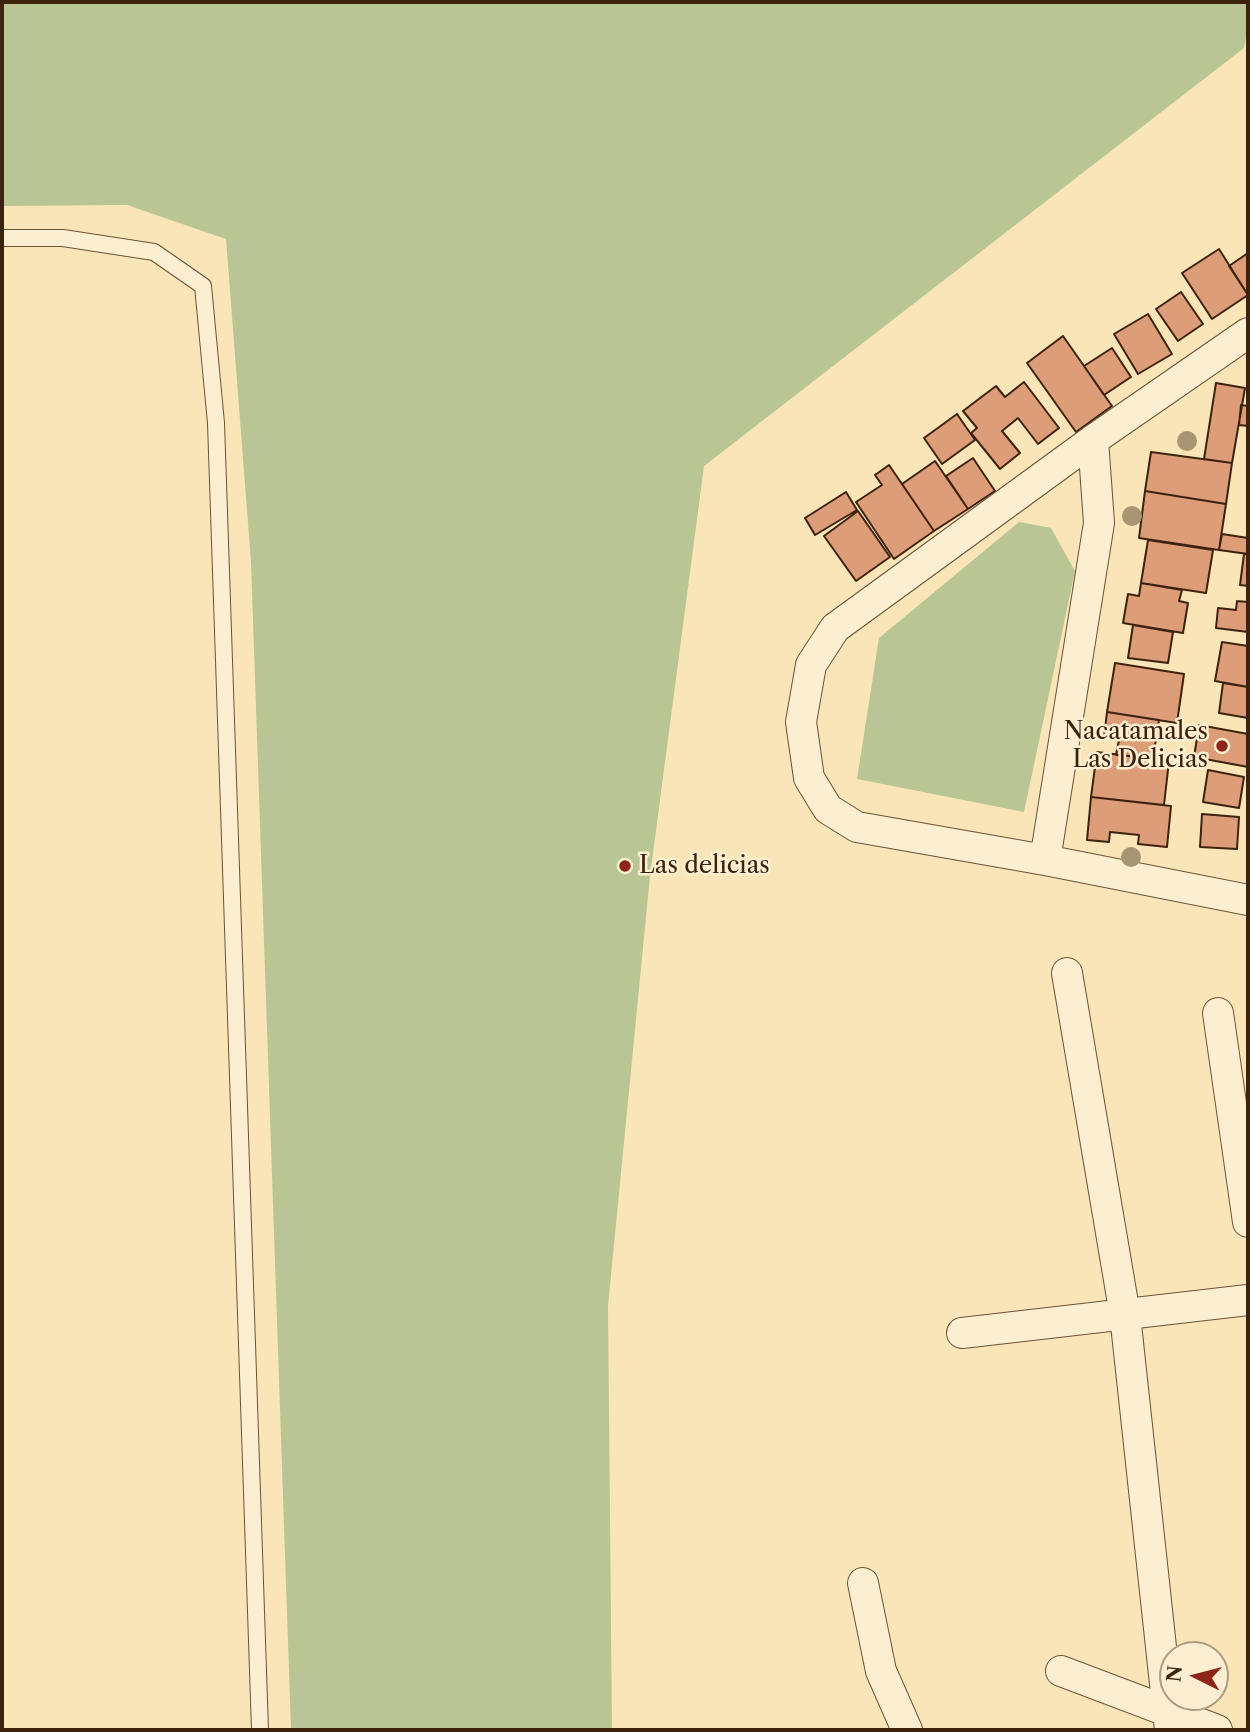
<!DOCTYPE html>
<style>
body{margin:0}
#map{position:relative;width:1250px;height:1732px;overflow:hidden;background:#fae5b8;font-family:"Libre Caslon Text",serif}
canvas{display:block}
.frame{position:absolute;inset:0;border:4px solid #3d220e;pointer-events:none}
.north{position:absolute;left:1159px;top:1641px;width:70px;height:70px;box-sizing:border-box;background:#fceed1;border:2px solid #b09c83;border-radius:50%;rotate:276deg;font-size:19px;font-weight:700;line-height:28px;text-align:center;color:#3d220e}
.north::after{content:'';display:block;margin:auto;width:24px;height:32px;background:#8f2418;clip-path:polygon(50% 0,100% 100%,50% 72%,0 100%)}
</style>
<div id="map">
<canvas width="1250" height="1732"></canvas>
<div class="frame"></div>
<div class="north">N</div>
</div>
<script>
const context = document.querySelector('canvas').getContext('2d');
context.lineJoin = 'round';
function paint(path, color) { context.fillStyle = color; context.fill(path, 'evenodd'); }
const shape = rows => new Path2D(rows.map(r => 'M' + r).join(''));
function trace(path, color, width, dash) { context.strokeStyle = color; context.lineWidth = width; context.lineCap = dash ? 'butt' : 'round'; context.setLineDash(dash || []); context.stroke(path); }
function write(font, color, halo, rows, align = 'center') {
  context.font = font + ' "Libre Caslon Text",serif'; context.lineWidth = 5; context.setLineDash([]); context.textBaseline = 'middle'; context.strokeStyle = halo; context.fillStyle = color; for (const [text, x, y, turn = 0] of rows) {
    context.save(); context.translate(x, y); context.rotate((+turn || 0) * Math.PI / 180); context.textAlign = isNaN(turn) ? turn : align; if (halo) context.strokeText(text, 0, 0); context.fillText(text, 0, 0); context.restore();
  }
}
const green = shape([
 [2,2,1248,2,1248,27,1244,48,704,466,650,876,608,1306,612,1730,291,1730,251,562,226,239,127,205,2,206],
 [1019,522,1051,528,1075,571,1024,812,857,779,879,638]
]);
const building = shape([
 [1219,249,1248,295,1212,319,1182,273,1219,249],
 [1248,253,1248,295,1229,266,1248,253],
 [1181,292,1203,324,1178,341,1156,309,1181,292],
 [1148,314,1172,354,1138,374,1114,334,1148,314],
 [1063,336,1112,406,1076,432,1027,363,1063,336],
 [1112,348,1131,377,1104,395,1084,366,1112,348],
 [1024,382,1059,428,1038,444,1018,418,1002,431,1020,453,1000,469,971,433,977,428,963,411,996,386,1005,397,1024,382],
 [1216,383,1245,388,1232,463,1204,459,1216,383],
 [1241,405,1248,406,1248,426,1239,425,1241,405],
 [957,414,975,440,942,464,924,438,957,414],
 [1151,452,1232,463,1226,504,1145,491,1151,452],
 [973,458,995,491,968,509,946,476,973,458],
 [935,461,968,509,934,531,902,484,935,461],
 [889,465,934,531,894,559,856,502,882,485,875,475,889,465],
 [1145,491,1226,504,1219,550,1139,538,1145,491],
 [846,492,857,510,815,535,805,518,846,492],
 [858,511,890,557,856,581,824,536,858,511],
 [1248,533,1248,554,1219,550,1222,534,1248,538,1248,533],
 [1148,540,1213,550,1206,593,1141,583,1148,540],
 [1244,554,1248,554,1248,586,1240,585,1244,554],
 [1141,583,1182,590,1179,601,1188,603,1183,633,1123,623,1128,594,1139,596,1141,583],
 [1237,601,1248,602,1248,632,1216,628,1218,608,1236,610,1237,601],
 [1133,625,1173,632,1168,663,1128,658,1133,625],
 [1222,642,1248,646,1248,687,1215,681,1222,642],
 [1115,663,1184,674,1177,723,1107,712,1115,663],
 [1223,683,1248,687,1248,718,1219,713,1223,683],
 [1107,712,1159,720,1153,758,1116,755,1119,740,1104,737,1107,712],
 [1199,725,1248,734,1248,767,1194,757,1199,725],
 [1097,752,1169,761,1164,805,1091,797,1097,752],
 [1208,770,1244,777,1239,808,1203,802,1208,770],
 [1091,797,1171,806,1167,847,1138,844,1139,835,1110,832,1109,842,1087,840,1091,797],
 [1202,814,1239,817,1237,849,1200,847,1202,814]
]);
const lane = shape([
 [2,238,63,238,154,252,203,286,216,423,260,1730]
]);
const street = shape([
 [1248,333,1093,440,835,628,811,665,801,722,809,778,828,809,857,827,1045,860,1248,900],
 [1045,860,1099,523,1093,440],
 [1067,973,1125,1315,1170,1730],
 [1218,1013,1248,1222],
 [962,1333,1248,1300],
 [863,1583,881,1671,907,1730],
 [1061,1671,1217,1730]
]);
const trees = [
 [1187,441],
 [1132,516],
 [1131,857]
];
const markers = [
 [1222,746,7,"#8f2418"],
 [625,866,7,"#8f2418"]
];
const poiNames = [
 ["Nacatamales",1208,732],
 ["Las Delicias",1208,760],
 ["Las delicias",639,866,"left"]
];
paint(green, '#b9c693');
paint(building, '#dd9d79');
trace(building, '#3d220e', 2);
trace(lane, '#6c5338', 18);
trace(street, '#6c5338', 32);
trace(lane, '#fceed1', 16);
trace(street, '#fceed1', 30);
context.fillStyle = '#a69570';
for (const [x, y] of trees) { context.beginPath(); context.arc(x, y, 10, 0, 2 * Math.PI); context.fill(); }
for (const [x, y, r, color] of markers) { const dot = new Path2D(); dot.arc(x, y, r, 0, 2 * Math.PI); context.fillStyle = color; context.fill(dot); trace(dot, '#fceed1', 2.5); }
write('24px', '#3d220e', '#fceed1', poiNames, 'right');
</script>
